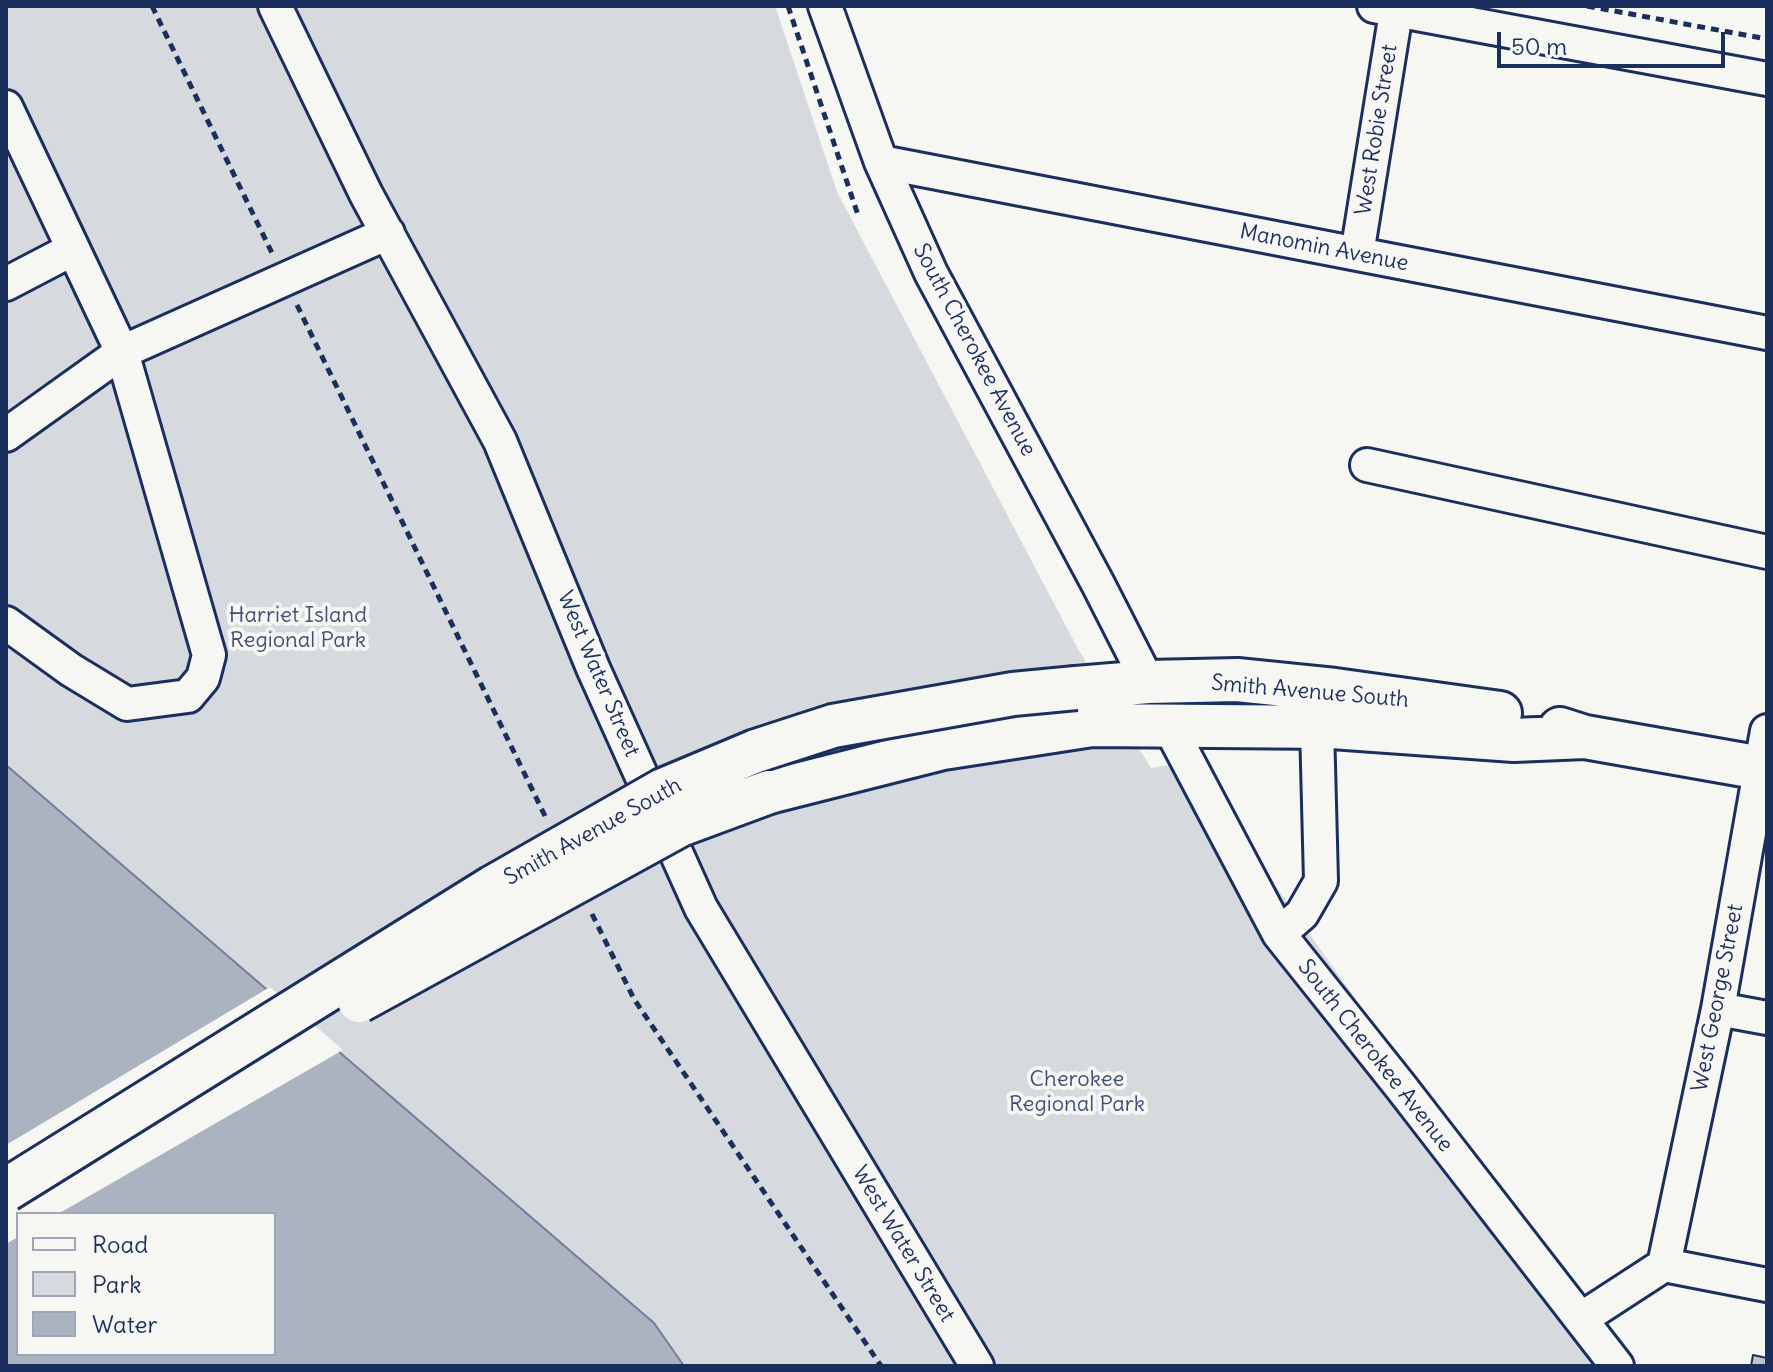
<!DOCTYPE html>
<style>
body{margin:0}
#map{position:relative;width:1773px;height:1372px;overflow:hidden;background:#f6f6f2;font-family:Delius,sans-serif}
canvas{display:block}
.frame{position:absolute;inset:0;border:8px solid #1b2f5e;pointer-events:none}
.legend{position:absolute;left:16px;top:1212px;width:260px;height:144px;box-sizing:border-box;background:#f6f6f2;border:2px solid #9ea6b7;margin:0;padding:10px 14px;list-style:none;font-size:24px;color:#1b2f5e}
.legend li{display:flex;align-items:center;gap:16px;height:40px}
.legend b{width:40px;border:2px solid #9ea6b7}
.scale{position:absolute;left:1497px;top:32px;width:228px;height:36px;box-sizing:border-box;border:4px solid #1b2f5e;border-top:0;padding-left:10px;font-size:24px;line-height:28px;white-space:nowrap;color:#1b2f5e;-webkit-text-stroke:6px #f6f6f2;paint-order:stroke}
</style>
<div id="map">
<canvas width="1773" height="1372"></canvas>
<div class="frame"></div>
<ul class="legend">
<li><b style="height:10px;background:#f6f6f2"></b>Road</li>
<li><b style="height:22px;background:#d6d9dd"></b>Park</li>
<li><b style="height:22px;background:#abb2c0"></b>Water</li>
</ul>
<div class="scale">50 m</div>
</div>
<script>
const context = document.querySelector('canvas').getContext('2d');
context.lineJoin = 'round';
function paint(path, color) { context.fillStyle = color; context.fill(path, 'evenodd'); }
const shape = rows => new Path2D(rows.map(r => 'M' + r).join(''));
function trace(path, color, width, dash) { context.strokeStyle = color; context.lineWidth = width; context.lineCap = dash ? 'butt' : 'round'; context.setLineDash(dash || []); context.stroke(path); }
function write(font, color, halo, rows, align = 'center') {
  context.font = font + ' Delius,sans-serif'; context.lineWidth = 8; context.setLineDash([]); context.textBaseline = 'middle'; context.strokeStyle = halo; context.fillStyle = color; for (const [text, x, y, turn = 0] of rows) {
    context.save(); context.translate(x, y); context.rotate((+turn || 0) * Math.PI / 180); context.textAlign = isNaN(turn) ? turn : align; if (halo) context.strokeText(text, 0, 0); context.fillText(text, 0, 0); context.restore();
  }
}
const green = shape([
 [6,6,775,6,837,192,1078,649,1151,768,1188,762,1615,1366,684,1366,654,1323,6,765]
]);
const water = shape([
 [6,765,654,1323,684,1366,6,1366,6,765],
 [18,1214,274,1214,274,1354,18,1354,18,1214]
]);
const pier = shape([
 [270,987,343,1050,58,1214,18,1214,18,1237,6,1244,6,1145]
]);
const building = shape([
 [1753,1355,1767,1358,1767,1366,1751,1366,1753,1355]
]);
const path = shape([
 [152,6,272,253],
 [788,6,858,215],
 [1587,6,1767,39],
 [297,305,546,818],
 [592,914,634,999,881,1366]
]);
const minor = shape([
 [275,6,366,194,500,441,593,668,701,908,977,1366],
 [825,6,881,162,931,273,1098,584,1148,682],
 [1374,6,1767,79],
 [6,107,122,352,388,233],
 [881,162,1767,333],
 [1357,254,1397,6],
 [6,284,73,249],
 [6,435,122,352,209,655,203,678,188,696,127,704,71,670,6,623],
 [1367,465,1767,552],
 [1168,724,1279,934,1401,1087,1617,1366],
 [1279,934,1302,914,1321,881,1317,726],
 [1718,1009,1767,1018],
 [1664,1265,1718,1009,1767,731],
 [1664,1265,1767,1285],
 [1581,1319,1664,1265]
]);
const major = shape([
 [1076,688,1148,682,1237,680,1335,690,1500,713],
 [1560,729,1585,737,1767,769],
 [769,792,943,748,1092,725,1332,727,1514,740,1585,737]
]);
const majorBridge = shape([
 [359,1001,680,825,769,792],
 [6,1190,493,887,663,790,756,751,833,726,1013,694,1076,688]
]);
const streetNames = [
 ["West Robie Street",1377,130,-81],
 ["Manomin Avenue",1324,248,11],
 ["South Cherokee Avenue",974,350,62],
 ["West Water Street",598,674,67],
 ["Smith Avenue South",1310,692,5],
 ["Smith Avenue South",593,832,-29],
 ["West George Street",1718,998,-79],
 ["South Cherokee Avenue",1375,1056,52],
 ["West Water Street",903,1244,59]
];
const parkNames = [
 ["Harriet Island",298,616],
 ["Regional Park",298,641],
 ["Cherokee",1077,1080],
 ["Regional Park",1077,1105]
];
paint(green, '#d6d9dd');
paint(water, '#abb2c0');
trace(water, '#717e99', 2);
paint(pier, '#f6f6f2');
paint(building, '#c0c4cd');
trace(building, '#1b2f5e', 2);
trace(minor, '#1b2f5e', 38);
trace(major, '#1b2f5e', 48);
trace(path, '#1b2f5e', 5, [8, 6]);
trace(minor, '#f6f6f2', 32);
trace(major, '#f6f6f2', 42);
trace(majorBridge, '#1b2f5e', 48, []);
trace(majorBridge, '#f6f6f2', 42);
write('22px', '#1b2f5e', '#f6f6f2', streetNames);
write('22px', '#405177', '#f6f6f2', parkNames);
</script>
